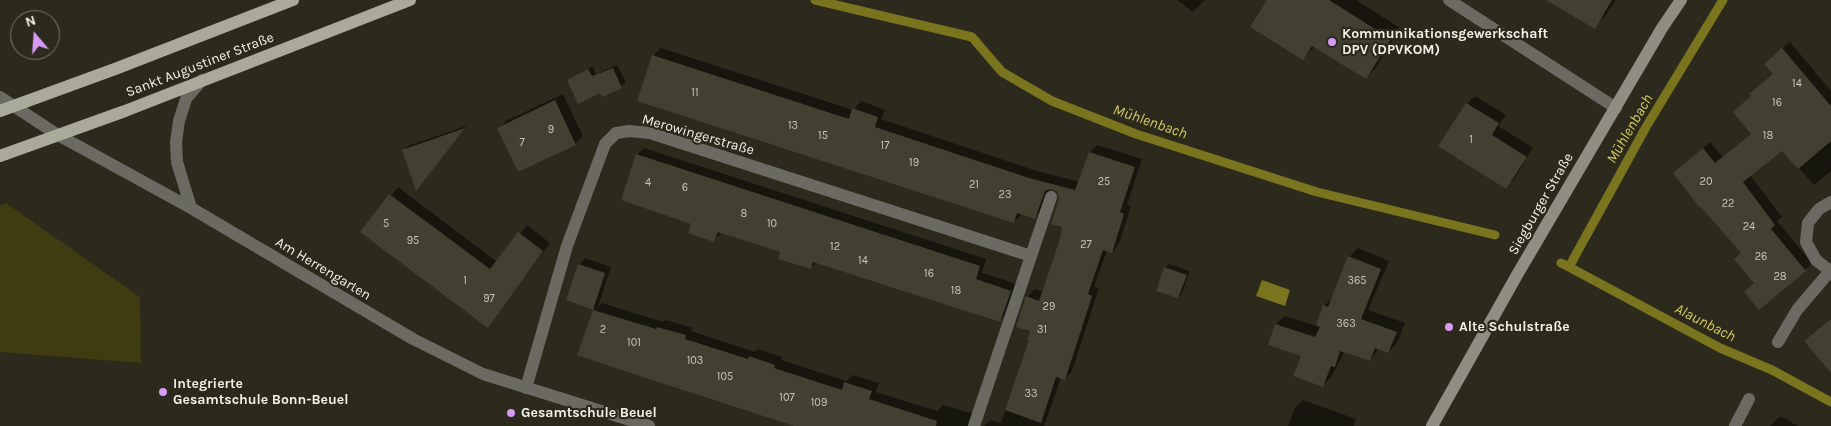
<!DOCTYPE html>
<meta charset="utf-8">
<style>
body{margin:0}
#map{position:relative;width:1831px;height:426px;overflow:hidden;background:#2b2a1c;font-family:Karla,sans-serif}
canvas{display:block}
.north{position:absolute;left:10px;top:10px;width:50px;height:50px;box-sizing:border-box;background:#2b2a1c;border:1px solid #7b7a6e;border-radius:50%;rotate:342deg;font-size:14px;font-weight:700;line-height:20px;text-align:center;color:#f3f3e9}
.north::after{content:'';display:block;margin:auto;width:18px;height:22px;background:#d99af7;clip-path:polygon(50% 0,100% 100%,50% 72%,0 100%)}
</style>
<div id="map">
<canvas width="1831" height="426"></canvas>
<div class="north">N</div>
</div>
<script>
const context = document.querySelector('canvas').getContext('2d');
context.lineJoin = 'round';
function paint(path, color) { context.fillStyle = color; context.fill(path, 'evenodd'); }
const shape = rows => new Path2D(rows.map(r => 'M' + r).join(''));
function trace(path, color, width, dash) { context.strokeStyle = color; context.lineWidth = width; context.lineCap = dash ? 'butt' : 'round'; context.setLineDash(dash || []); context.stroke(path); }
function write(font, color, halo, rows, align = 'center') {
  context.font = font + ' Karla,sans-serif'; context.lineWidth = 4.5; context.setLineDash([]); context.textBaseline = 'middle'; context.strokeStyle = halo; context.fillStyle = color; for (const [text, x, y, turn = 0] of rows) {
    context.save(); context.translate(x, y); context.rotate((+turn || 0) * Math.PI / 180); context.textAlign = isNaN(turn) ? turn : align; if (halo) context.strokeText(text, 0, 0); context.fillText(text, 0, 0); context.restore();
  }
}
const green = shape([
 [6,203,140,297,141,363,0,352,0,205]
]);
const water = shape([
 [1262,280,1290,290,1285,306,1256,296]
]);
const shadow = shape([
 [1177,0,1205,0,1193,12],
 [1269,0,1356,0,1400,28,1376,67,1366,78,1315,46,1303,58],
 [1548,0,1616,0,1606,15,1594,27],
 [1790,42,1831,91,1831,171,1814,185,1782,149,1750,175,1782,217,1777,221,1812,263,1805,270,1755,282,1742,253,1682,167,1710,142,1723,157,1752,133,1753,96,1774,74,1772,57],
 [661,48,853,110,861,101,885,110,881,119,1037,171,1080,182,1090,152,1097,145,1142,159,1127,205,1131,206,1119,244,1112,252,1107,250,1094,287,1099,288,1072,371,1065,379,1061,378,1044,426,984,426,991,420,1001,423,1030,339,1027,297,1035,289,1043,292,1061,240,1063,226,1058,191,1050,188,1042,209,1035,217,1022,214,1014,222,653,56],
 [617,65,626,83,603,96,601,92,569,80,593,66,596,74],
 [563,94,583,136,575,144,499,129,506,121],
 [1475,96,1506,115,1498,126,1533,148,1514,179,1506,187,1440,145,1467,104],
 [466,126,419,186,404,150,408,146],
 [644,148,986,259,982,273,1017,284,1007,314,1000,320,816,262,811,268,782,251,722,232,714,240,692,223,623,200,638,154],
 [398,187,497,262,527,225,550,243,487,326,362,232],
 [1358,248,1389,261,1368,310,1405,323,1397,343,1388,352,1379,348,1370,360,1345,351,1332,376,1323,385,1302,355,1276,324,1285,316,1317,326,1324,306,1333,297,1349,257],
 [585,258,611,267,598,307,602,303,663,322,666,320,693,328,691,331,755,352,758,349,782,357,781,360,847,381,853,375,879,383,876,392,937,411,943,405,974,414,979,426,798,426,594,310,595,309,567,300,579,265],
 [1169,264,1190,271,1182,293,1178,297,1165,268],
 [1303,400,1356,419,1354,426,1288,426,1295,408],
 [1780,416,1798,426,1770,426]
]);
const stream = shape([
 [815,0,972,37,1002,72,1052,101,1136,134,1317,192,1495,235],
 [1561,263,1569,267,1646,127,1723,0],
 [1569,267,1720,348,1772,370,1831,402]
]);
const building = shape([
 [1267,0,1329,0,1391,39,1366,79,1312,46,1303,60,1250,27],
 [1546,0,1612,0,1595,29],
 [1782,48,1831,106,1831,141,1798,169,1782,151,1743,182,1775,225,1771,229,1806,271,1759,310,1744,292,1754,283,1734,259,1741,253,1701,207,1700,208,1673,173,1703,148,1715,163,1751,134,1733,112,1751,96,1749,94,1773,74,1764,64],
 [652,55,849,119,852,108,878,117,875,127,1029,178,1075,190,1089,152,1135,167,1120,212,1124,214,1112,253,1103,250,1088,294,1092,296,1065,380,1056,377,1041,423,1005,410,1029,340,1027,340,1030,331,1016,327,1026,296,1039,301,1060,239,1062,227,1051,224,1059,200,1057,191,1050,189,1045,191,1035,219,1017,213,1014,223,637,101],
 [613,68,622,88,602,97,600,93,578,104,567,80,588,69,597,85,592,76],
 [555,100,576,145,518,172,497,128],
 [1466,103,1499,123,1492,135,1527,157,1506,189,1438,146],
 [465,128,416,191,402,150],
 [636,154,980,266,976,279,1011,291,1000,322,813,262,811,269,778,259,780,252,718,232,714,242,688,233,691,224,621,200],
 [389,194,490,269,518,232,543,251,488,328,360,232],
 [1348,256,1381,269,1361,319,1397,332,1388,353,1375,348,1370,361,1340,351,1335,367,1331,366,1323,387,1293,376,1301,356,1268,345,1275,324,1315,337,1320,327,1316,325,1323,305,1328,307],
 [578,264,605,273,593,310,566,300],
 [1164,267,1187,275,1178,298,1156,291],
 [593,310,656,329,657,327,686,335,685,339,748,359,749,356,775,365,774,368,842,390,844,382,872,391,869,399,937,421,936,426,794,426,609,366,577,355],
 [1831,319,1831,373,1804,341]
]);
const minor = shape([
 [1449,0,1616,108],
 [0,97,58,135,191,208,413,339,483,374,649,426],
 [191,208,177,162,176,142,179,121,186,99,202,80],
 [1830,271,1816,260,1806,242,1808,223,1819,209,1831,202],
 [1778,342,1797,310,1831,270],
 [526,388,567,246,605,144,616,133,629,131,650,133,1031,256,1051,197],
 [974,426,1031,256],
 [1735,426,1749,399]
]);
const secondary = shape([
 [1432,426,1517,275,1662,28,1681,0]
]);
const primary = shape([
 [0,111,115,69,293,0],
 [0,156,125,111,410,0]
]);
const markers = [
 [1332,42,5,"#d99af7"],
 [1449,327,5,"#d99af7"],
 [163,392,5,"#d99af7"],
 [511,413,5,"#d99af7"]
];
const numberNames = [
 ["14",1797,84],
 ["11",695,93],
 ["16",1777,103],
 ["13",793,126],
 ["9",551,130],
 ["15",823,136],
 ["18",1768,136],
 ["1",1471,140],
 ["7",522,143],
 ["17",885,146],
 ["19",914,163],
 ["25",1104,182],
 ["20",1706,182],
 ["4",648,183],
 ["21",974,185],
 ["6",685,188],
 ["23",1005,195],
 ["22",1728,204],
 ["8",744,214],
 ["5",386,224],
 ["10",772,224],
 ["24",1749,227],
 ["95",413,241],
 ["27",1086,245],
 ["12",835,247],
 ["26",1761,257],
 ["14",863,261],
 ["16",929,274],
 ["28",1780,277],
 ["1",465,281],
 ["365",1357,281],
 ["18",956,291],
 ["97",489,299],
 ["29",1049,307],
 ["363",1346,324],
 ["2",603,330],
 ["31",1042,330],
 ["101",634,343],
 ["103",695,361],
 ["105",725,377],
 ["33",1031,394],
 ["107",787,398],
 ["109",819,403]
];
const poiNames = [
 ["Kommunikationsgewerkschaft",1342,34],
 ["DPV (DPVKOM)",1342,50],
 ["Alte Schulstraße",1459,327],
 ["Integrierte",173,384],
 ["Gesamtschule Bonn-Beuel",173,400],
 ["Gesamtschule Beuel",521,413]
];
const streetNames = [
 ["Sankt Augustiner Straße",200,65,-21],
 ["Merowingerstraße",698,135,16],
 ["Siegburger Straße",1541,204,-60],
 ["Am Herrengarten",323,269,31]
];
const waterNames = [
 ["Mühlenbach",1150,122,19],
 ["Mühlenbach",1630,129,-60],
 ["Alaunbach",1705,323,27]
];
paint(green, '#3f3c12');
paint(water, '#7b741e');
paint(shadow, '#0007');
trace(stream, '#7b741e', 9);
paint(building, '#414031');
trace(minor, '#6a6a62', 12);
trace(secondary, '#8e8e82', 12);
trace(primary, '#aaaa9b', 12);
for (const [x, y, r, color] of markers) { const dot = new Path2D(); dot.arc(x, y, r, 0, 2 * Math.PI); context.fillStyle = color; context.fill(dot); trace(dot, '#2b2a1c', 2); }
write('11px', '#c6c6bb', null, numberNames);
write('bold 14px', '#f3f3e9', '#2b2a1c', poiNames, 'left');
write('14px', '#f3f3e9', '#2b2a1c', streetNames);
write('italic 15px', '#d4ca5a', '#2b2a1c', waterNames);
</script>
